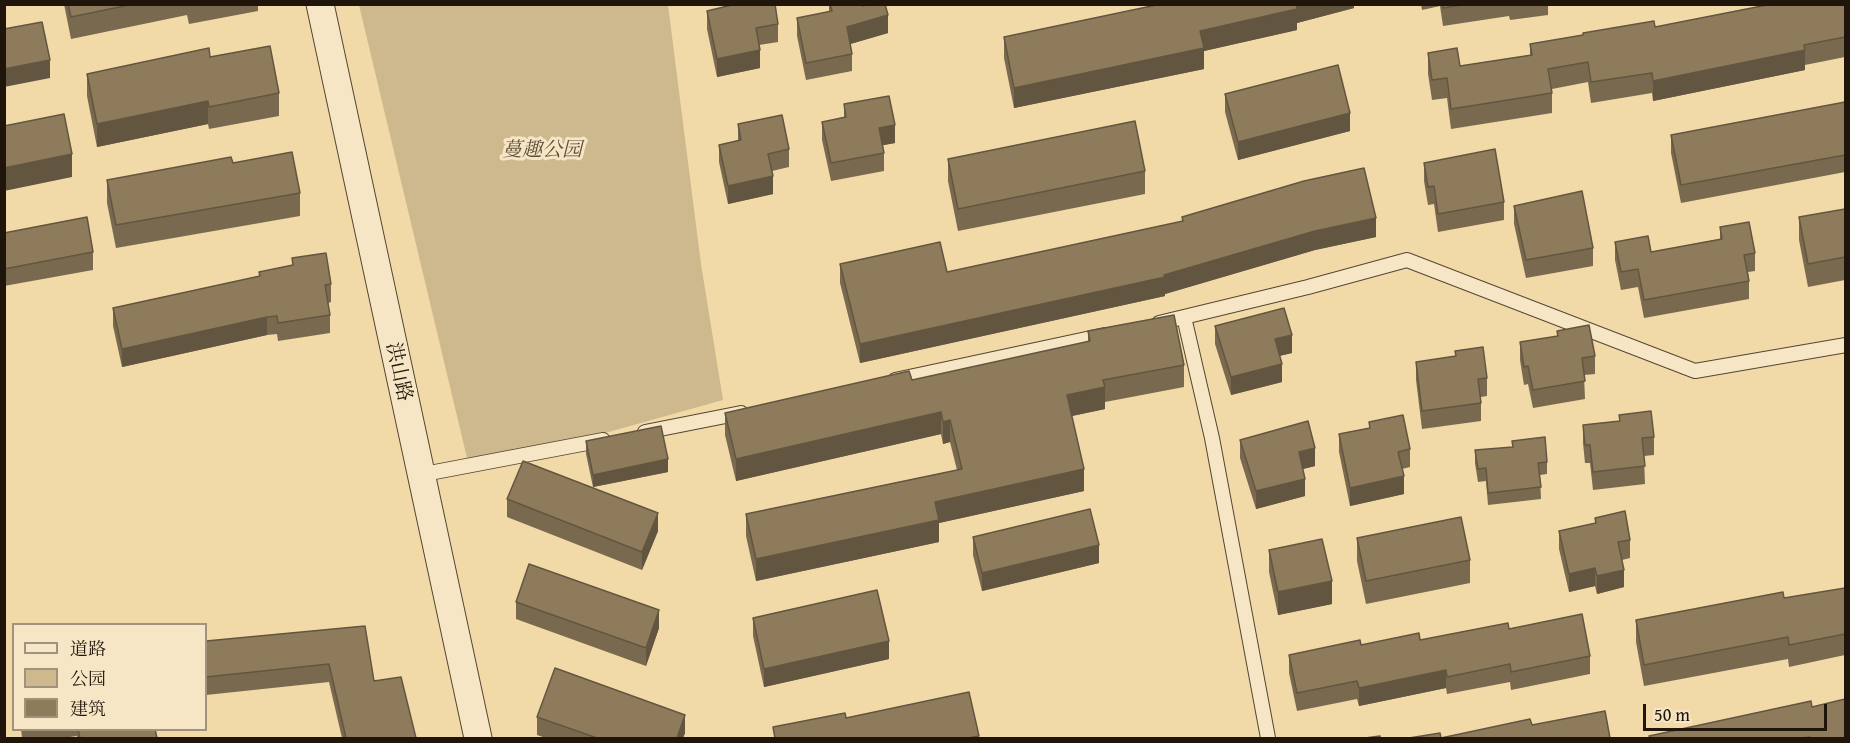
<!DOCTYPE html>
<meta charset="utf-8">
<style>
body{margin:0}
#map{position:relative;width:1850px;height:743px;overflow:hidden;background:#f2d9a8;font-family:"Gentium Book Plus","Noto Serif SC",serif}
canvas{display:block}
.frame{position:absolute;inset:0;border:6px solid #1f150a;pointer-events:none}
.legend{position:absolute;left:12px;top:623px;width:195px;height:108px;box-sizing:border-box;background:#f7e6c6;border:2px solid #a1927b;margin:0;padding:8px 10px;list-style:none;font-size:18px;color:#1f150a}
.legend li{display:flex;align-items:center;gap:12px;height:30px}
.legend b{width:30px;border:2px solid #a1927b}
.scale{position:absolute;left:1643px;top:704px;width:184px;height:27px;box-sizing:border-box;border:3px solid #1f150a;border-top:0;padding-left:8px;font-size:18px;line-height:21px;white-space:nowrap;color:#1f150a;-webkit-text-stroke:4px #f7e6c6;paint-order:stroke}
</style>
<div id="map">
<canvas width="1850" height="743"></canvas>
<div class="frame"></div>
<ul class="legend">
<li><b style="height:8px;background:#f7e6c6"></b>道路</li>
<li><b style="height:16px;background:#ceb88d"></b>公园</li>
<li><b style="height:16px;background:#8d7b5c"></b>建筑</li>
</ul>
<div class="scale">50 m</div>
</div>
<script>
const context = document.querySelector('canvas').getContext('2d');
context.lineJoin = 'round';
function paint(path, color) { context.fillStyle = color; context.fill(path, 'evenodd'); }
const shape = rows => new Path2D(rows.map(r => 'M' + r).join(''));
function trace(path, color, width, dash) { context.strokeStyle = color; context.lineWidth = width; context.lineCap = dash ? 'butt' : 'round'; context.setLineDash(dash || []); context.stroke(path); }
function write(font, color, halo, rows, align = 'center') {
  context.font = font + ' "Gentium Book Plus","Noto Serif SC",serif'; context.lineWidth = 6; context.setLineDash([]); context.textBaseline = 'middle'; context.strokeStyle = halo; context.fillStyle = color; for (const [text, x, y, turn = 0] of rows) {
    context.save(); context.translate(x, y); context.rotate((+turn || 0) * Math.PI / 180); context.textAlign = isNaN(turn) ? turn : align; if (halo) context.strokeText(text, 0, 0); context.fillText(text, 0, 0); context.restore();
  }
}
const green = shape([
 [359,5,668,5,701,264,723,400,562,445,467,458]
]);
const service = shape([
 [1184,317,1212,438,1268,738],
 [1159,323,1308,287,1407,260,1695,371,1846,345],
 [895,380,1105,335],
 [645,432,741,413],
 [419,475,603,440]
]);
const minor = shape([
 [320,4,478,738]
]);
const wall = shape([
 [64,4,258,4,258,11,189,24,187,15,71,39],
 [735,4,775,4,778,24,778,42,759,45,760,68,717,77,707,29,707,11,735,5],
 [829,4,862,4,888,33,850,44,852,54,852,71,806,80,797,36,797,18,829,12],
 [1354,4,1354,8,1297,23,1297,30,1204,51,1204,69,1014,108,1004,58,1004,37],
 [1421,4,1548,4,1548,15,1510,20,1509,16,1443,26,1440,6,1422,10],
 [1845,4,1845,57,1805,65,1805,70,1653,101,1652,93,1591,103,1588,82,1552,89,1552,113,1451,129,1447,98,1432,100,1428,74,1428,53,1460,66,1530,55,1530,44,1655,27],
 [210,57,279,93,279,116,209,129,208,124,97,147,87,96,87,74],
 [1225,94,1350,131,1238,160,1225,112],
 [1845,102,1845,172,1681,203,1671,153,1671,135],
 [844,104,895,143,883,145,884,153,884,171,831,181,822,140,822,122,844,117],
 [738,124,789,149,789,167,772,171,773,194,728,204,719,162,719,145,738,140],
 [948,159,1145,171,1145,194,958,231,948,181],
 [233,163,300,193,300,216,116,248,107,203,107,180],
 [1424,163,1504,202,1504,220,1438,232,1434,204,1428,205,1424,181],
 [1514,206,1593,248,1593,266,1526,278,1514,224],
 [1845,209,1845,280,1808,287,1799,240,1799,217],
 [1182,217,1376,237,1315,250,1165,294,1165,296,860,363,840,283,840,264,947,272,1182,222],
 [1720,227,1755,253,1755,271,1748,272,1749,281,1749,299,1644,318,1638,287,1621,290,1615,260,1615,242,1651,252,1720,239],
 [4,233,93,252,93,270,4,286],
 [292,258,331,284,331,302,328,303,330,315,330,333,278,341,277,334,267,335,122,367,113,326,113,308,259,277,259,272,292,265],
 [1215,326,1292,353,1279,356,1282,382,1231,395,1215,344],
 [1088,331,1184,365,1184,387,1105,402,1105,409,1072,416,1084,491,939,523,939,542,756,581,746,536,746,514,957,470,950,442,943,444,941,434,736,481,725,435,725,413,912,380,1088,342],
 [1557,331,1595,356,1595,374,1584,375,1585,399,1533,408,1528,384,1524,385,1520,360,1520,342,1557,336],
 [1455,351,1487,378,1487,396,1481,397,1481,421,1422,429,1416,380,1416,362,1455,356],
 [1619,415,1654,437,1654,455,1644,456,1645,484,1593,490,1590,463,1585,463,1583,443,1583,425,1619,421],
 [1369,422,1410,449,1410,467,1402,469,1404,494,1350,506,1339,452,1339,434,1369,428],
 [1240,440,1315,466,1303,469,1305,496,1256,509,1240,458],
 [586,441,668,472,593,487,586,454],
 [1512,441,1547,462,1547,474,1540,475,1541,499,1488,505,1486,481,1478,482,1475,463,1475,450,1512,447],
 [507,499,658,531,642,570,507,517],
 [1595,518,1630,540,1630,558,1622,560,1624,587,1597,594,1595,586,1569,592,1559,549,1559,531,1595,523],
 [973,537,1099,563,982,591,973,555],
 [1357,538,1470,560,1470,583,1366,604,1357,561],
 [1269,550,1332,604,1278,615,1269,572],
 [1845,588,1845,655,1789,667,1788,659,1644,686,1636,642,1636,620,1784,598],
 [516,602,659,628,646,666,516,619],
 [753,618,889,659,764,687,753,636],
 [365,626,374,681,416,738,342,738,329,682,206,695,206,641],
 [1509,629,1590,656,1590,674,1511,690,1510,682,1447,694,1446,688,1359,706,1357,699,1297,711,1289,673,1289,655,1361,645,1420,640],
 [537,717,685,733,683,738,546,738,537,735],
 [21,729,155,729,157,738,77,738,77,736,63,738,22,738]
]);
const shadedWall = shape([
 [1295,4,1354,4,1354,8,1297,23,1297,30,1204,51,1204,69,1014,108,1014,88,1200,31],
 [888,15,888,33,847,45,847,27],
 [760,50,760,68,717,77,717,59],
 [1805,50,1805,70,1653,101,1653,81],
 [50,60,50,78,4,87,4,69],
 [208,101,208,124,97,147,97,124],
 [1350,113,1350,131,1238,160,1238,142],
 [895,125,895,143,879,146,879,128],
 [72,154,72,177,4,191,4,168],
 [773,176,773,194,728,204,728,186],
 [1376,218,1376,237,1315,250,1165,294,1165,296,860,363,860,344,1164,275,1315,231],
 [267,317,267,335,122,367,122,349],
 [1292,335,1292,353,1275,357,1275,339],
 [1282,364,1282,382,1231,395,1231,377],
 [1105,387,1105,409,1067,417,1067,395],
 [941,412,941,434,736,481,736,459],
 [950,420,950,442,943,444,943,422],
 [1315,448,1315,466,1299,470,1299,452],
 [668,459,668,472,593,487,593,475],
 [1084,469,1084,491,939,523,939,542,756,581,756,559,935,502],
 [1404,476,1404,494,1350,506,1350,488],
 [1305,479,1305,496,1256,509,1256,491],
 [658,513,658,531,642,570,642,552],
 [1099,545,1099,563,982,591,982,573],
 [1595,568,1595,586,1569,592,1569,574],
 [1624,570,1624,587,1597,594,1597,576],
 [1332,581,1332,604,1278,615,1278,592],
 [659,610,659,628,646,666,646,648],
 [889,641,889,659,764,687,764,669],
 [1446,670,1446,688,1359,706,1359,688],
 [685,715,685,733,683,738,677,738]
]);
const building = shape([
 [68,4,134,4,71,17,68,4],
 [736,4,775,4,778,24,756,28,760,50,717,59,707,11,736,4],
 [830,4,862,4,863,6,869,4,885,4,888,15,847,27,852,54,806,63,797,18,832,11,830,4],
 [1161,4,1296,4,1297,9,1200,31,1204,48,1014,88,1004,37,1161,4],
 [1443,4,1467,4,1443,8,1443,4],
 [1772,4,1845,4,1845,37,1804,45,1805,50,1653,81,1652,73,1591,82,1588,62,1548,69,1552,93,1451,109,1447,78,1432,80,1428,53,1457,48,1460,66,1532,55,1530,44,1583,35,1583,33,1654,21,1655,27,1772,4],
 [42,22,50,60,4,69,4,29,42,22],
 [270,46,279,93,209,107,208,101,97,124,87,74,209,48,210,57,270,46],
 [1338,65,1350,113,1238,142,1225,94,1338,65],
 [889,96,895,125,879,128,884,153,831,163,822,122,846,117,844,104,889,96],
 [1845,102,1845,155,1681,185,1671,135,1845,102],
 [64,114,72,154,4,168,4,126,64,114],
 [782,115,789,149,768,154,773,176,728,186,719,145,741,140,738,124,782,115],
 [1135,121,1145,171,958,209,948,159,1135,121],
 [1495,149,1504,202,1438,214,1434,186,1428,187,1424,163,1495,149],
 [292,152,300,193,116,225,107,180,231,157,233,163,292,152],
 [1364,168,1376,218,1315,231,1164,275,1165,277,860,344,840,264,940,242,947,272,1183,221,1182,217,1304,181,1364,168],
 [1582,191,1593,248,1526,260,1514,206,1582,191],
 [1845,209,1845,257,1808,264,1799,217,1845,209],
 [87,217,93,252,4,269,4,233,87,217],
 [1749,222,1755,253,1744,255,1749,281,1644,300,1638,269,1621,272,1615,242,1648,236,1651,252,1722,239,1720,227,1749,222],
 [326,253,331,284,325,285,330,315,278,323,277,316,267,317,122,349,113,308,260,276,259,272,293,265,292,258,326,253],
 [1284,308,1292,335,1275,339,1282,364,1231,377,1215,326,1284,308],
 [1174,315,1184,365,1103,380,1105,387,1067,395,1084,469,935,502,939,520,756,559,746,514,962,469,950,420,943,422,941,412,736,459,725,413,909,371,912,380,1090,341,1088,331,1174,315],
 [1589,325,1595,356,1582,358,1585,381,1533,390,1528,366,1524,367,1520,342,1558,336,1557,331,1589,325],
 [1483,347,1487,378,1478,379,1481,403,1422,411,1416,362,1456,356,1455,351,1483,347],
 [1651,411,1654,437,1642,438,1645,466,1593,472,1590,445,1585,445,1583,425,1620,421,1619,415,1651,411],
 [1403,415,1410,449,1398,452,1404,476,1350,488,1339,434,1370,428,1369,422,1403,415],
 [1308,421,1315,448,1299,452,1305,479,1256,491,1240,440,1308,421],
 [661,426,668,459,593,475,586,441,661,426],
 [1545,437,1547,462,1538,463,1541,487,1488,493,1486,468,1478,469,1475,450,1513,447,1512,441,1545,437],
 [523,461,658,513,642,552,507,499,523,461],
 [1090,509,1099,545,982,573,973,537,1090,509],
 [1625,511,1630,540,1618,542,1624,570,1597,576,1595,568,1569,574,1559,531,1596,523,1595,518,1625,511],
 [1461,517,1470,560,1366,581,1357,538,1461,517],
 [1322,539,1332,581,1278,592,1269,550,1322,539],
 [529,564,659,610,646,648,516,602,529,564],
 [1845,588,1845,634,1789,645,1788,637,1644,665,1636,620,1783,592,1784,598,1845,588],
 [877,590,889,641,764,669,753,618,877,590],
 [1582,614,1590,656,1511,672,1510,664,1447,677,1446,670,1359,688,1357,681,1297,693,1289,655,1360,640,1361,645,1419,633,1420,640,1508,623,1509,629,1582,614],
 [365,626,374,681,401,677,416,738,346,738,329,664,206,677,206,641,365,626],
 [555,668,685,715,677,738,597,738,537,717,555,668],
 [969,692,979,736,968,738,775,738,773,727,845,713,846,718,969,692],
 [1845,699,1845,738,1810,738,1810,737,1802,738,1650,738,1649,736,1811,701,1812,707,1845,699],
 [1605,711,1610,738,1409,738,1440,733,1441,738,1530,719,1532,725,1605,711],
 [78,729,155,729,157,738,80,738,78,729],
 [1380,736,1380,738,1365,738,1380,736]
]);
const parkNames = [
 ["蔓趣公园",542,151]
];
const streetNames = [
 ["洪山路",398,372,78]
];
paint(green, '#ceb88d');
trace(service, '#544632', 16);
trace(minor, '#544632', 29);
trace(service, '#f7e6c6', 14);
trace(minor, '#f7e6c6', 27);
paint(wall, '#796a4f');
paint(shadedWall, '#635640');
paint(building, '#8d7b5c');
trace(building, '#635640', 1.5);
write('italic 20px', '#5c4e38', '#f7e6c6', parkNames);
write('20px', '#1f150a', '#f7e6c6', streetNames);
</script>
